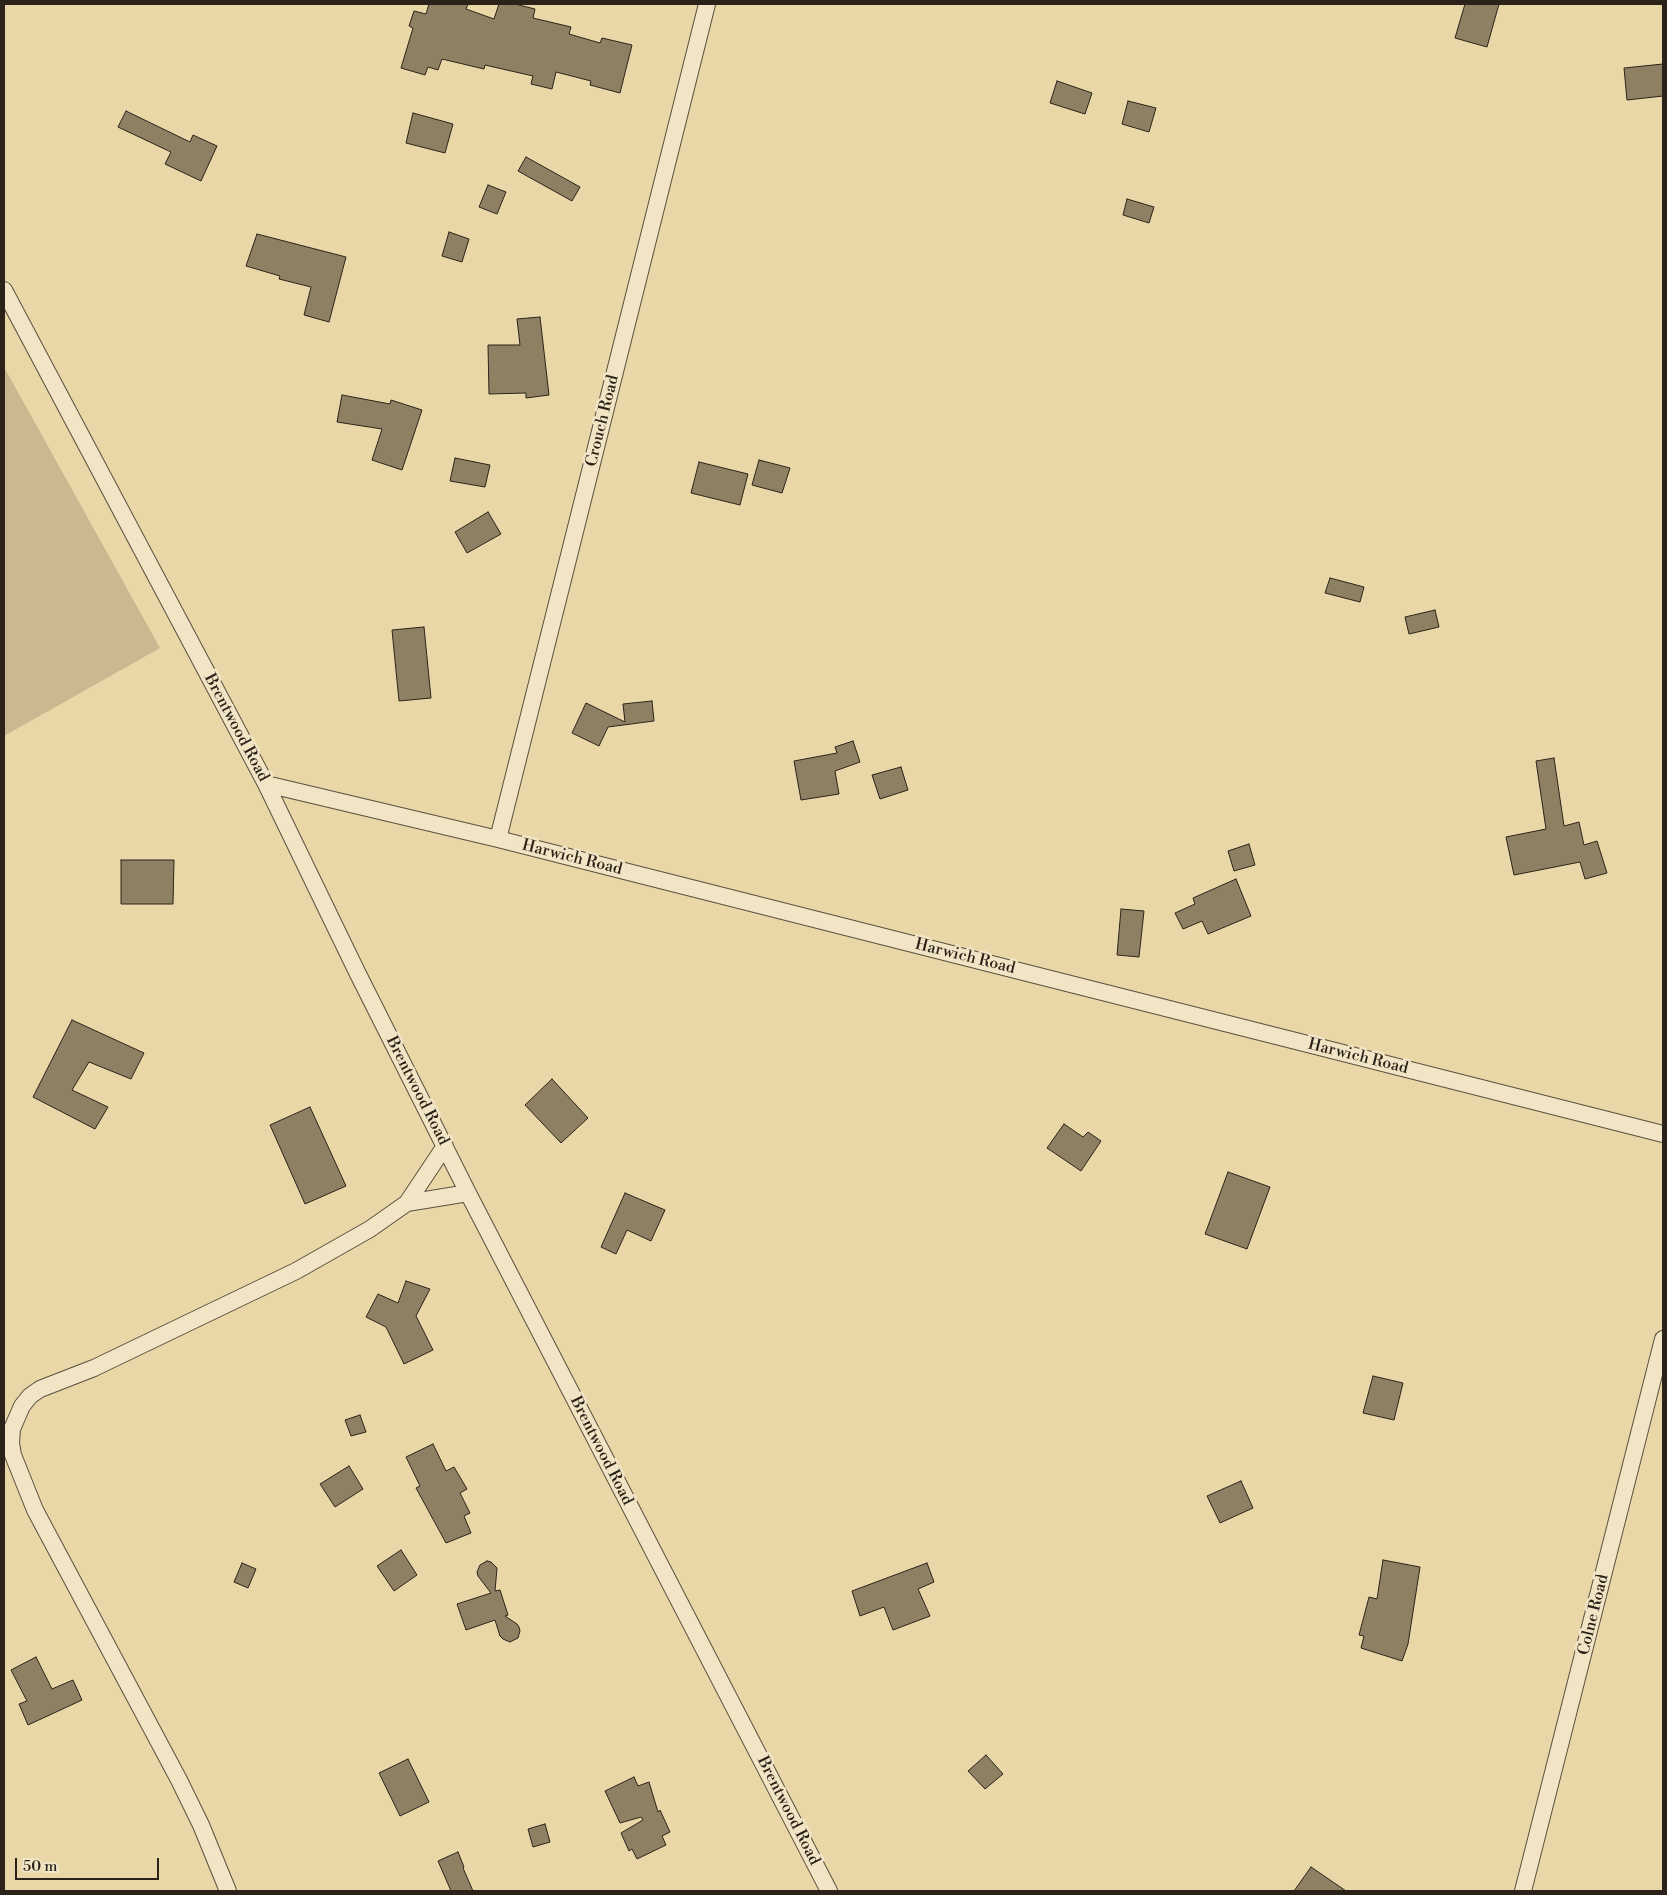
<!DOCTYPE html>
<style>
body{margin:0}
#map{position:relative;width:1667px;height:1895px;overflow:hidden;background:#e9d7a8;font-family:"Libre Bodoni",serif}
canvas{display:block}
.frame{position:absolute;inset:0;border:5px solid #2b2319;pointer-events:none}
.scale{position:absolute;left:15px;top:1858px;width:144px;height:22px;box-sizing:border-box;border:2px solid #2b2319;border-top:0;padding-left:6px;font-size:15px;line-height:18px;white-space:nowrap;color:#2b2319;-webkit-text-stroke:4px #f1e5c6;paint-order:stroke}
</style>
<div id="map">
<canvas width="1667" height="1895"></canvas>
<div class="frame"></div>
<div class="scale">50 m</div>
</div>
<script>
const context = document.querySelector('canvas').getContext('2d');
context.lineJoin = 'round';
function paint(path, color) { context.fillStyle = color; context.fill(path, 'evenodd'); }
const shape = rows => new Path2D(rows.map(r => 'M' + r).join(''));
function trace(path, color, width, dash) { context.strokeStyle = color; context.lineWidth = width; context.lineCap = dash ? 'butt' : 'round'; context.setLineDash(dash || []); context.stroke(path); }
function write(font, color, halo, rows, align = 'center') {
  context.font = font + ' "Libre Bodoni",serif'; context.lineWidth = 5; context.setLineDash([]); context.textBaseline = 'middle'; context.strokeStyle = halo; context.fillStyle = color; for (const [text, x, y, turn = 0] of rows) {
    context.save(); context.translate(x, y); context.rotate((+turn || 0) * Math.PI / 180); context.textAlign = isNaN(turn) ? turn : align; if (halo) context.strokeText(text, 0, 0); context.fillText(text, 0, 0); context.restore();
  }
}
const green = shape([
 [4,367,160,648,4,736]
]);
const building = shape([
 [429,4,468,4,466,9,494,19,499,4,515,4,535,9,533,18,571,27,569,34,600,43,602,38,632,45,620,93,590,85,591,81,556,72,552,89,531,84,533,76,485,65,484,69,442,59,438,70,428,67,425,75,401,68,413,28,409,26,414,11,426,14,429,4],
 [1465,4,1499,4,1487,47,1455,38,1465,4],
 [1663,64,1663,96,1627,100,1624,68,1663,64],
 [1057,81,1092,93,1085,114,1050,103,1057,81],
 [1128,101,1156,108,1149,132,1122,124,1128,101],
 [126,111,190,142,193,135,217,146,201,181,165,164,171,152,118,127,126,111],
 [413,113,453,124,445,153,406,143,413,113],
 [526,157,580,187,572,201,518,171,526,157],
 [488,185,506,192,497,214,479,207,488,185],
 [1127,199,1154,207,1149,223,1123,215,1127,199],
 [449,232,469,239,462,262,442,256,449,232],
 [257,234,346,257,329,322,304,315,311,287,279,279,280,276,246,266,257,234],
 [540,317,549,395,526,398,526,393,489,394,488,345,520,345,517,319,540,317],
 [342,395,390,404,391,400,422,410,402,470,372,460,382,429,337,422,342,395],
 [455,458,490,465,485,487,450,481,455,458],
 [759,460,790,468,782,493,752,485,759,460],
 [699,462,748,474,740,505,691,493,699,462],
 [488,512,501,534,467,553,455,532,488,512],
 [1330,578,1364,587,1360,602,1325,593,1330,578],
 [1435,610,1439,627,1409,634,1405,617,1435,610],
 [424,627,431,698,399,701,392,630,424,627],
 [652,701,654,721,608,727,599,746,572,733,586,703,625,722,623,704,652,701],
 [853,741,860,762,835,771,839,794,801,800,794,761,837,753,835,747,853,741],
 [1554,758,1564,826,1579,822,1584,845,1597,841,1607,873,1585,879,1580,862,1514,875,1506,837,1546,829,1536,761,1554,758],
 [901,767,908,790,880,799,872,775,901,767],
 [1249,844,1255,865,1234,871,1228,851,1249,844],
 [121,860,174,860,173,904,121,904,121,860],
 [1236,879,1251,916,1208,934,1202,921,1183,929,1175,913,1195,904,1193,898,1236,879],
 [1121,909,1144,911,1139,957,1117,955,1121,909],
 [72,1020,144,1053,131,1079,89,1062,72,1090,108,1107,95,1129,33,1097,72,1020],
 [552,1079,588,1118,561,1143,525,1105,552,1079],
 [310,1107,346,1186,305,1204,270,1125,310,1107],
 [1064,1124,1083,1137,1088,1132,1101,1141,1081,1171,1047,1148,1064,1124],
 [1228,1172,1270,1187,1247,1249,1205,1234,1228,1172],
 [625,1193,665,1210,651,1241,627,1230,616,1254,601,1247,625,1193],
 [406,1281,430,1289,416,1316,433,1350,404,1364,386,1327,366,1317,378,1294,398,1303,406,1281],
 [1373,1376,1403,1383,1394,1420,1363,1413,1373,1376],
 [360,1415,366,1432,351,1436,345,1420,360,1415],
 [433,1444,446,1471,454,1467,467,1489,460,1493,470,1513,464,1516,471,1533,446,1543,416,1488,420,1486,406,1457,433,1444],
 [349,1466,363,1489,335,1507,320,1484,349,1466],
 [1241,1481,1253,1508,1220,1523,1207,1496,1241,1481],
 [401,1550,417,1575,394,1591,377,1566,401,1550],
 [1383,1560,1420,1567,1408,1644,1402,1661,1361,1648,1364,1636,1359,1635,1369,1597,1377,1599,1383,1560],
 [487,1561,491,1562,497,1568,495,1591,500,1590,508,1615,505,1616,517,1624,519,1627,520,1631,518,1638,510,1642,503,1639,500,1636,495,1620,466,1630,457,1604,491,1593,478,1576,477,1572,480,1565,487,1561],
 [242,1563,256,1569,248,1588,234,1582,242,1563],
 [927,1563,934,1582,918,1589,930,1616,893,1630,884,1607,860,1616,852,1591,927,1563],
 [36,1657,52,1689,73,1680,82,1700,28,1725,19,1704,27,1701,11,1670,36,1657],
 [986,1755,1003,1774,985,1789,968,1771,986,1755],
 [408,1759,429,1802,400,1816,379,1773,408,1759],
 [634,1777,638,1786,649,1782,658,1812,660,1810,670,1832,662,1836,666,1845,637,1859,632,1849,629,1851,621,1833,643,1820,641,1817,620,1823,605,1791,634,1777],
 [545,1824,550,1842,533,1847,528,1829,545,1824],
 [458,1852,464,1867,463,1868,473,1891,451,1891,438,1861,458,1852],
 [1311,1867,1346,1891,1294,1891,1311,1867]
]);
const minor = shape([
 [4,290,266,784,357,972,468,1193,829,1891],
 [266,784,498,839,1663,1134],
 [498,839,707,4],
 [407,1203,468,1193],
 [228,1891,201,1825,179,1780,35,1510,13,1455,11,1443,12,1429,22,1406,30,1396,40,1389,94,1368,296,1271,370,1229,407,1203,445,1146],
 [1523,1891,1663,1339]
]);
const streetNames = [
 ["Crouch Road",603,421,-76],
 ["Brentwood Road",236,728,62],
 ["Harwich Road",572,858,14],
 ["Harwich Road",965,957,14],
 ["Harwich Road",1358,1057,14],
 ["Brentwood Road",417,1091,63],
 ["Brentwood Road",601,1451,63],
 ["Colne Road",1594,1615,-76],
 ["Brentwood Road",788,1811,63]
];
paint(green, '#c9b890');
paint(building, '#8e8163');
trace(building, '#2b2319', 1);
trace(minor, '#5a503d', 18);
trace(minor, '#f1e5c6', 16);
write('16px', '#2b2319', '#f1e5c6', streetNames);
</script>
